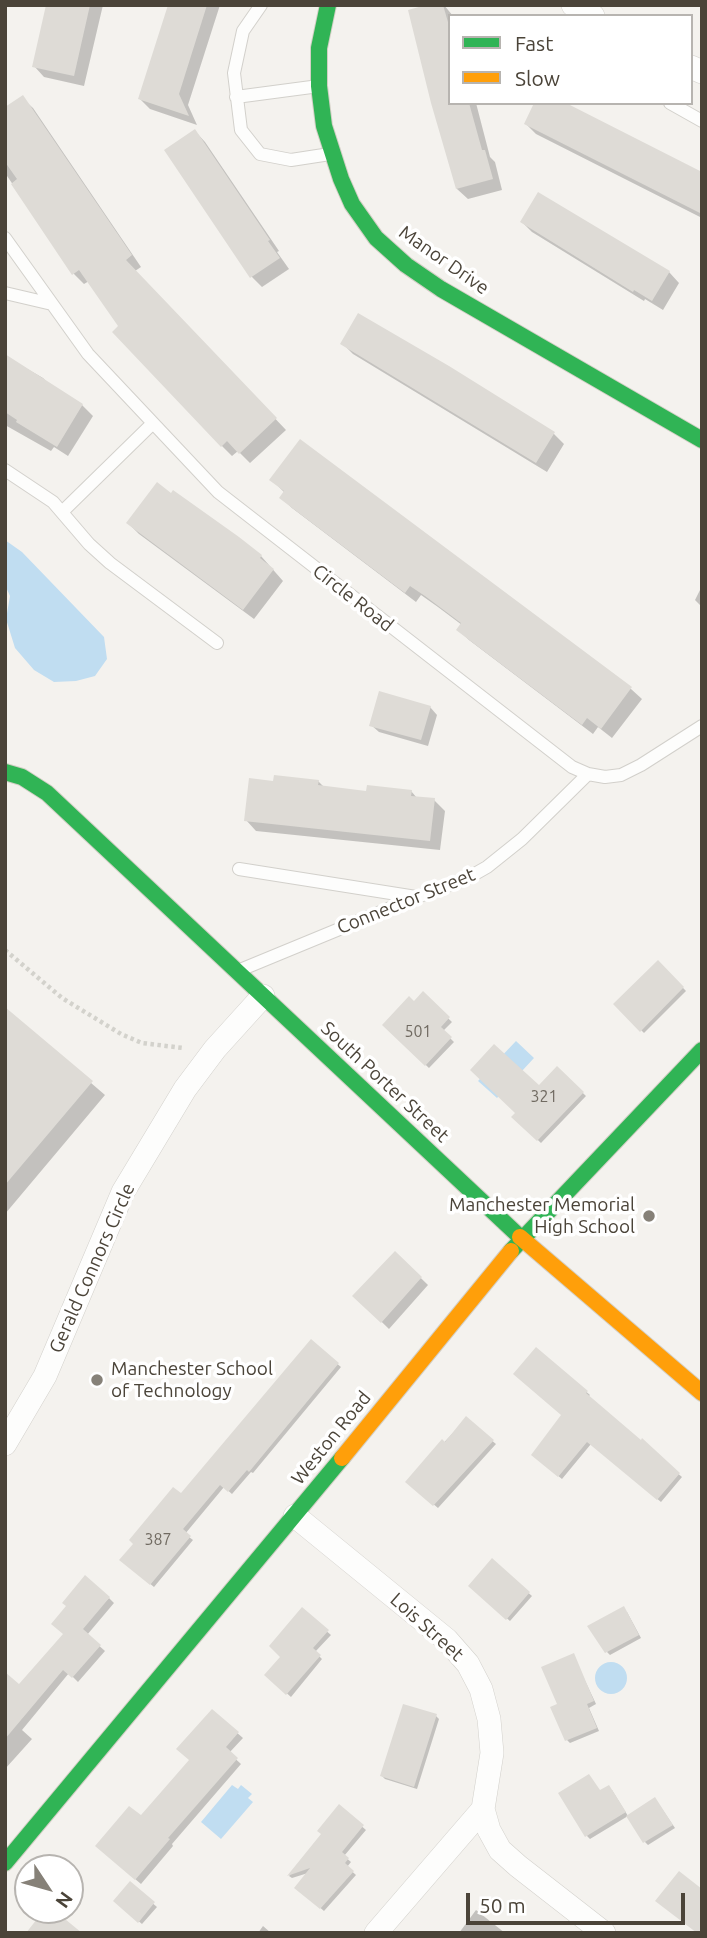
<!DOCTYPE html>
<style>
body{margin:0}
#map{position:relative;width:707px;height:1938px;overflow:hidden;background:#f4f2ee;font-family:Ubuntu,sans-serif}
canvas{display:block}
.frame{position:absolute;inset:0;border:7px solid #4b4439;pointer-events:none}
.legend{position:absolute;left:448px;top:14px;width:245px;height:91px;box-sizing:border-box;background:#fff;border:2px solid #b7b4b0;margin:0;padding:9px 12px;list-style:none;font-size:21px;color:#4b4439}
.legend li{display:flex;align-items:center;gap:14px;height:35px}
.legend b{width:35px;border:2px solid #b7b4b0}
.north{position:absolute;left:14px;top:1854px;width:70px;height:70px;box-sizing:border-box;background:#fff;border:2px solid #b7b4b0;border-radius:50%;rotate:126deg;font-size:19px;font-weight:700;line-height:28px;text-align:center;color:#4b4439}
.north::after{content:'';display:block;margin:auto;width:24px;height:32px;background:#868178;clip-path:polygon(50% 0,100% 100%,50% 72%,0 100%)}
.scale{position:absolute;left:466px;top:1893px;width:219px;height:32px;box-sizing:border-box;border:4px solid #4b4439;border-top:0;padding-left:9px;font-size:21px;line-height:24px;white-space:nowrap;color:#4b4439;-webkit-text-stroke:5px #fff;paint-order:stroke}
</style>
<div id="map">
<canvas width="707" height="1938"></canvas>
<div class="frame"></div>
<ul class="legend">
<li><b style="height:9px;background:#30b455"></b>Fast</li>
<li><b style="height:9px;background:#ff9f0a"></b>Slow</li>
</ul>
<div class="north">N</div>
<div class="scale">50 m</div>
</div>
<script>
const context = document.querySelector('canvas').getContext('2d');
context.lineJoin = 'round';
function paint(path, color) { context.fillStyle = color; context.fill(path, 'evenodd'); }
const shape = rows => new Path2D(rows.map(r => 'M' + r).join(''));
function trace(path, color, width, dash) { context.strokeStyle = color; context.lineWidth = width; context.lineCap = dash ? 'butt' : 'round'; context.setLineDash(dash || []); context.stroke(path); }
function write(font, color, halo, rows, align = 'center') {
  context.font = font + ' Ubuntu,sans-serif'; context.lineWidth = 7; context.setLineDash([]); context.textBaseline = 'middle'; context.strokeStyle = halo; context.fillStyle = color; for (const [text, x, y, turn = 0] of rows) {
    context.save(); context.translate(x, y); context.rotate((+turn || 0) * Math.PI / 180); context.textAlign = isNaN(turn) ? turn : align; if (halo) context.strokeText(text, 0, 0); context.fillText(text, 0, 0); context.restore();
  }
}
const water = shape([
 [5,540,22,552,104,637,107,659,95,676,76,681,54,682,34,670,15,648,6,619,10,596,5,585],
 [516,1041,534,1058,497,1098,478,1081],
 '595 1678a16 16 0 1 1 32 0a16 16 0 1 1-32 0Z',
 [232,1785,238,1789,241,1785,252,1794,248,1798,253,1802,221,1839,201,1822]
]);
const shadow = shape([
 [48,5,103,5,84,86,44,77,34,66],
 [170,5,220,5,188,105,197,125,150,109,140,99],
 [432,5,444,5,453,16,450,16,450,103,476,103,490,157,495,162,502,190,468,199,457,189],
 [22,98,33,108,141,267,135,271,286,430,250,463,238,451,232,456,222,446,120,327,89,281,84,284,74,274,5,173,5,109],
 [526,124,702,175,702,218,536,134],
 [195,131,205,142,279,251,277,252,289,269,262,287,252,277,167,150],
 [522,222,669,272,679,283,663,310,645,299,644,301,532,232],
 [342,343,554,434,564,444,547,472,353,354],
 [5,356,43,378,52,387,82,405,93,416,68,456,54,447,51,451,5,425],
 [301,442,631,689,642,699,612,738,598,727,593,734,469,640,458,630,462,625,438,607,421,595,416,602,292,508,281,498,285,493,272,480],
 [128,523,261,556,283,581,254,619,139,534],
 [702,586,702,607,695,600],
 [430,707,437,715,428,746,379,732,371,725],
 [318,781,325,788,367,793,411,791,417,798,434,800,445,811,440,850,256,831,246,820,275,783],
 [658,962,686,991,644,1033,615,1004],
 [423,994,452,1022,443,1031,454,1042,429,1068,384,1025,414,1003],
 [5,1009,105,1095,5,1214],
 [557,1068,586,1096,541,1143,514,1117],
 [395,1253,428,1285,389,1329,354,1295],
 [311,1342,341,1367,253,1473,251,1472,232,1494,224,1487,185,1534,193,1540,154,1587,125,1563],
 [536,1349,590,1395,588,1397,682,1477,661,1502,591,1444,562,1479,536,1458,564,1415],
 [466,1419,496,1444,438,1508,407,1482],
 [492,1561,532,1596,510,1621,470,1586],
 [109,1598,114,1603,87,1635,105,1651,78,1682,69,1673,22,1730,32,1739,5,1769,5,1702],
 [302,1610,331,1635,315,1652,322,1659,291,1697,266,1675,282,1657],
 [627,1612,641,1638,610,1655,607,1652],
 [573,1655,596,1704,589,1708,599,1731,570,1743,567,1740,559,1705],
 [213,1712,243,1738,229,1753,241,1764,172,1844,173,1846,141,1884,102,1851,141,1818,191,1760],
 [436,1716,439,1719,417,1789,385,1779,382,1776],
 [612,1790,628,1816,590,1839,587,1836,600,1792],
 [658,1803,675,1828,648,1845,645,1842],
 [344,1811,366,1830,344,1856,351,1862,347,1867,356,1875,324,1911,296,1887,308,1873,292,1878,289,1876],
 [130,1884,157,1907,142,1924,115,1901],
 [476,1910,505,1933,459,1933],
 [263,1926,271,1933,258,1933]
]);
const building = shape([
 [46,5,90,5,74,76,32,67],
 [168,5,207,5,179,94,189,116,138,99],
 [426,5,443,5,450,29,450,103,469,103,482,150,485,150,493,179,456,189,431,103,408,10],
 [23,95,132,255,126,260,277,418,239,454,227,441,221,447,112,332,118,326,79,270,72,275,11,184,17,179,5,162,5,107],
 [534,103,566,103,702,172,702,214,524,124],
 [195,129,270,240,268,241,280,258,250,278,164,150],
 [538,192,670,271,652,301,634,290,633,292,520,222],
 [358,313,449,366,555,432,536,463,340,344],
 [5,354,83,404,57,447,16,422,17,420,5,412],
 [300,439,632,687,601,729,587,718,582,725,456,630,461,623,425,596,410,586,405,593,279,498,284,491,269,480],
 [157,482,171,493,173,490,239,537,262,555,260,558,274,569,243,610,126,523],
 [379,691,431,706,421,740,369,726],
 [274,775,319,780,318,785,366,791,367,785,412,790,411,796,435,798,430,841,244,821,249,778,273,781],
 [658,960,684,987,640,1032,613,1004],
 [423,991,450,1017,441,1027,452,1037,425,1066,382,1025,409,996,414,1001],
 [5,1007,93,1081,5,1185],
 [494,1044,539,1085,557,1066,584,1092,537,1141,511,1117,515,1113,470,1070],
 [395,1251,422,1277,381,1323,352,1296],
 [311,1339,339,1363,249,1472,247,1470,228,1492,220,1485,183,1529,191,1536,150,1585,119,1560,133,1544,129,1540,173,1487,181,1493],
 [536,1347,588,1391,586,1393,641,1440,642,1438,680,1473,657,1500,587,1442,558,1477,531,1455,561,1415,513,1374],
 [466,1416,494,1440,433,1506,405,1482,442,1439,445,1442],
 [492,1558,530,1592,506,1620,468,1586],
 [85,1575,110,1597,83,1629,101,1645,72,1678,63,1670,5,1739,5,1672,19,1684,63,1634,51,1624,66,1606,62,1603],
 [624,1606,639,1635,605,1653,587,1626],
 [302,1607,329,1630,313,1648,321,1655,286,1695,264,1675,280,1657,269,1646],
 [574,1653,594,1701,587,1704,597,1728,565,1741,550,1707,557,1704,541,1667],
 [403,1704,437,1714,414,1787,380,1776],
 [212,1709,239,1732,226,1747,238,1758,168,1838,170,1839,135,1880,95,1846,129,1806,141,1815,189,1760,176,1749],
 [589,1774,600,1790,609,1785,626,1812,585,1837,558,1793],
 [655,1797,673,1825,643,1843,626,1816],
 [339,1804,364,1825,342,1852,349,1858,345,1863,354,1871,320,1909,294,1888,310,1868,287,1876,321,1834,317,1831],
 [679,1871,702,1889,702,1933,697,1933,655,1901],
 [130,1881,155,1902,138,1923,113,1901],
 [44,1910,54,1910,82,1933,26,1933]
]);
const path = shape([
 [5,950,62,998,121,1034,142,1043,183,1048]
]);
const lane = shape([
 [261,5,243,31,234,73,241,130,260,154,291,160,330,154],
 [236,97,319,86],
 [670,103,702,121],
 [5,238,88,354,218,492,572,767,588,774,605,777,621,775,641,765,702,726],
 [5,293,52,304],
 [5,470,53,502,89,544,110,563,217,643],
 [62,512,152,424],
 [239,869,416,897],
 [240,970,417,897,466,879,487,867,522,839,588,774]
]);
const street = shape([
 [573,5,593,16],
 [691,67,702,72],
 [5,1444,45,1376,123,1192,185,1089,215,1049,263,996],
 [295,1516,447,1640,468,1664,481,1689,489,1719,492,1753,483,1809,489,1830,500,1850,518,1866,604,1933],
 [376,1933,483,1809]
]);
const fast = shape([
 [328,5,319,48,319,86,324,126,341,179,352,204,376,238,406,265,441,289,702,440],
 [5,772,22,777,47,793,520,1237],
 [511,1251,702,1050],
 [5,1863,342,1458]
]);
const slow = shape([
 [520,1237,702,1393],
 [342,1458,511,1251]
]);
const markers = [
 [649,1216,7,"#868178"],
 [97,1380,7,"#868178"]
];
const numberNames = [
 ["501",418,1032],
 ["321",544,1097],
 ["387",158,1540]
];
const streetNames = [
 ["Manor Drive",444,260,35],
 ["Circle Road",353,598,38],
 ["Connector Street",406,901,-22],
 ["South Porter Street",385,1082,43],
 ["Gerald Connors Circle",92,1268,-66],
 ["Weston Road",331,1438,-51],
 ["Lois Street",427,1627,42]
];
const poiNames = [
 ["Manchester Memorial",635,1205],
 ["High School",635,1227],
 ["Manchester School",111,1369,"left"],
 ["of Technology",111,1391,"left"]
];
paint(water, '#c0ddf1');
paint(shadow, '#0003');
paint(building, '#dedbd6');
trace(lane, '#d2d0cb', 14);
trace(street, '#d2d0cb', 24);
trace(fast, '#d3cfc5', 18);
trace(slow, '#d3cfc5', 18);
trace(path, '#d3d2cc', 4.5, [3.5, 3.5]);
trace(lane, '#fdfdfc', 12);
trace(street, '#fdfdfc', 23);
trace(fast, '#30b455', 16);
trace(slow, '#ff9f0a', 16);
for (const [x, y, r, color] of markers) { const dot = new Path2D(); dot.arc(x, y, r, 0, 2 * Math.PI); context.fillStyle = color; context.fill(dot); trace(dot, '#fff', 2.5); }
write('16px', '#706a61', null, numberNames);
write('19px', '#4b4439', '#fff', streetNames);
write('19px', '#4b4439', '#fff', poiNames, 'right');
</script>
